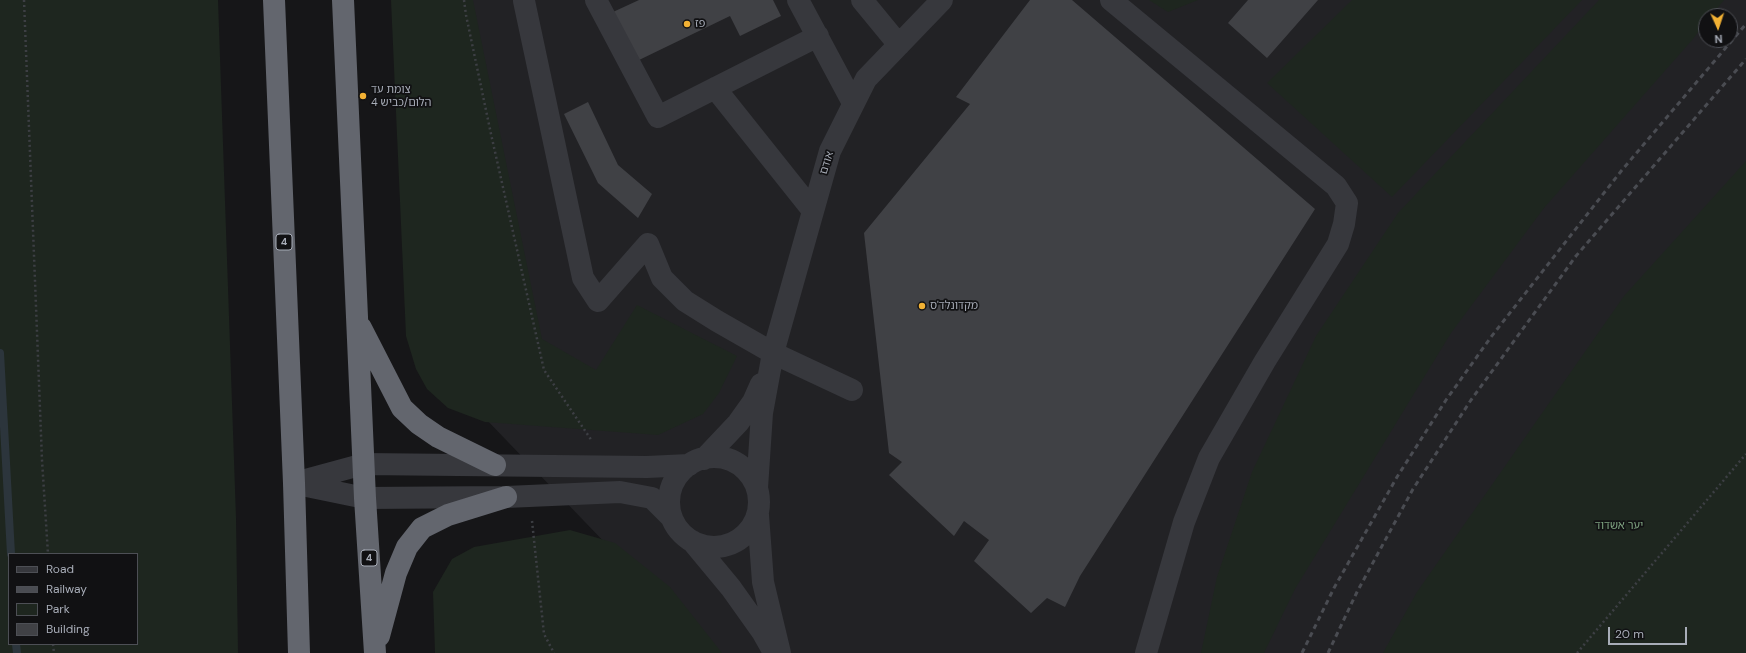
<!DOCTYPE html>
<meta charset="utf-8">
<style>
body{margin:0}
#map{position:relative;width:1746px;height:653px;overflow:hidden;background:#161618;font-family:"DM Sans",sans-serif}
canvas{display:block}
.legend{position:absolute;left:8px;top:553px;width:130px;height:92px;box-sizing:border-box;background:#111113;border:1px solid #4d4f55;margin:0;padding:5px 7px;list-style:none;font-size:12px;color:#a8adb8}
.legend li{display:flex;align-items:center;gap:8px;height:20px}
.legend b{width:20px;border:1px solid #4d4f55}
.north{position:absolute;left:1698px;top:8px;width:40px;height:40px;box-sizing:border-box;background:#111113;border:1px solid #4d4f55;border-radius:50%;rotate:177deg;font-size:11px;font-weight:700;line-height:16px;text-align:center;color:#a8adb8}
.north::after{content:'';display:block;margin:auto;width:14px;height:18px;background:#f2b134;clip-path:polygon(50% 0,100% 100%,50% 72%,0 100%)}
.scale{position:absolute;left:1608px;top:627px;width:79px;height:18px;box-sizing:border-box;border:2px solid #a8adb8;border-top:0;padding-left:5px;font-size:12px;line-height:14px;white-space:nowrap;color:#a8adb8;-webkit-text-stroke:3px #111113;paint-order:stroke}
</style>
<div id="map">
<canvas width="1746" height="653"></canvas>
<ul class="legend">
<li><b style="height:5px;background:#37383d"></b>Road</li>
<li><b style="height:5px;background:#4a4c52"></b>Railway</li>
<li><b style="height:11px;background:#1e261f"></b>Park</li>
<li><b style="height:11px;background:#404145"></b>Building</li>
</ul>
<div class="north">N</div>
<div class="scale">20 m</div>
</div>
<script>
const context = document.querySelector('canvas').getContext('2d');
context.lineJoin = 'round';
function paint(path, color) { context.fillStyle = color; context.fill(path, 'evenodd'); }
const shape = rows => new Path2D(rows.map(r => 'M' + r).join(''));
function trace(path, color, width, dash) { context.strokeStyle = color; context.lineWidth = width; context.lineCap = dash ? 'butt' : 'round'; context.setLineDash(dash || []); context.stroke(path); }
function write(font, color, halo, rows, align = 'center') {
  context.font = font + ' "DM Sans","Noto Sans Hebrew",sans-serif'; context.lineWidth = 3.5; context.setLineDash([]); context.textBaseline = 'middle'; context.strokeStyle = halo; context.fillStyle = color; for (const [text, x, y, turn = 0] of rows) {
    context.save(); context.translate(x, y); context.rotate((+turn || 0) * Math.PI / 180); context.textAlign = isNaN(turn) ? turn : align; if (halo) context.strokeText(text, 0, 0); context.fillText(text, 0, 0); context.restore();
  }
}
const built = shape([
 [428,0,1746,0,1746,261,1441,653,711,653,406,336],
 [1706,16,1730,16,1730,40,1706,40]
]);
const green = shape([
 [0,0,218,0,236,518,238,653,0,653],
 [9,554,137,554,137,644,9,644],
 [391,0,473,0,542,339,596,370,637,305,737,356,719,393,703,414,658,435,485,422,448,408,427,389,416,369,406,336],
 [1149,0,1198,0,1168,12],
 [1352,0,1582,0,1392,197,1267,83],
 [1599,0,1724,0,1711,16,1706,16,1706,22,1693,39,1544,208,1451,333,1295,589,1264,653,1201,653,1217,577,1252,472,1316,336,1398,213],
 [1746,161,1746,653,1383,653,1417,592,1624,296],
 [570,530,615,543,670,587,722,653,435,653,433,592,452,559,474,547]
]);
const stream = shape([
 [0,353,11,554],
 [16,644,17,653]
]);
const building = shape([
 [639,0,773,0,781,16,740,36,730,16,637,61,613,12],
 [1030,0,1072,0,1315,209,1080,576,1065,607,1047,598,1031,613,974,561,989,540,964,521,954,536,889,475,902,462,889,453,864,233,970,104,956,97],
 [1248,0,1318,0,1267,58,1228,23],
 [588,102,618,165,652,194,638,218,598,183,564,114]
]);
const path = shape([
 [24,0,42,460,48,554],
 [464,0,466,15,491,134,544,370,592,441],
 [532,521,544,634,554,653],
 [53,644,54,653],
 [1577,653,1746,454]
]);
const minor = shape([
 [596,0,658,117,818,36],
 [798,0,853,103],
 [862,0,899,45],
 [1111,0,1336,186,1347,203,1344,224,1338,244,1265,361,1209,458,1184,522,1146,653],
 [524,1,583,278,598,301,648,244,662,278,685,301,717,321,773,353,852,390],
 [715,88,813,211],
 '669 502a45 45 0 1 1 90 0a45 45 0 1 1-90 0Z',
 [704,459,738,423,753,402,761,384],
 [294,483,364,464,647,467,689,465],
 [297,484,365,498,506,497,620,492,652,498,672,518],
 [757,488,762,413,773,353,830,151,866,79,942,0],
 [758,515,763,582,780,653],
 [692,541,731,588,763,633,772,649]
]);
const highway = shape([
 [274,0,294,483,299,653],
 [343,0,365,498,375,653],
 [361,328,402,408,419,424,438,437,495,465],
 [379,636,396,573,407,547,422,528,448,515,506,497]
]);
const rail = shape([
 [1302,653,1334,588,1397,477,1446,400,1491,337,1622,170,1746,24],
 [1328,653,1357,592,1413,489,1471,400,1576,256,1746,59]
]);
const markers = [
 [687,24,4,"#f2b134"],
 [363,96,4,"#f2b134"],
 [922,306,4,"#f2b134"]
];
const shields = [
 [284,242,16],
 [369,558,16]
];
const shieldNames = [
 ["4",284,242],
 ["4",369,558]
];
const poiNames = [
 ["פז",695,24],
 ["צומת עד",371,90],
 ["הלום/כביש 4",371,103],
 ["מקדונלד'ס",930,306]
];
const streetNames = [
 ["אודם",827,163,-73]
];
const parkNames = [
 ["יער אשדוד",1619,526]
];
paint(built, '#222225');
paint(green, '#1e261f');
trace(stream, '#2c353c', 8);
paint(building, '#404145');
trace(path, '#3d3f44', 2.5, [2, 3]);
trace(minor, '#37383d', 22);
trace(highway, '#63666e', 22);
trace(rail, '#4a4c52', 3, [5, 4]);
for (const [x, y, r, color] of markers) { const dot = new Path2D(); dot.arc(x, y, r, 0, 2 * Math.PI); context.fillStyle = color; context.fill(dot); trace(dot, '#111113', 1.5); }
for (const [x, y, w] of shields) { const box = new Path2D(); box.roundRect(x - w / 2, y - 8, w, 16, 3); context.fillStyle = '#111113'; context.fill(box); trace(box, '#a8adb8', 1); }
write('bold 10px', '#a8adb8', null, shieldNames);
write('11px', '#a8adb8', '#111113', poiNames, 'left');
write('11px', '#a8adb8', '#111113', streetNames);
write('11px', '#7fa381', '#111113', parkNames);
</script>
